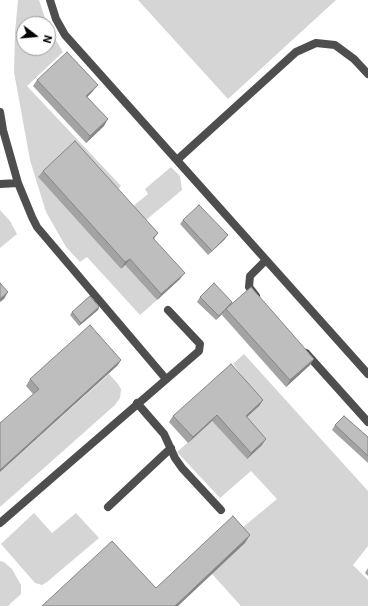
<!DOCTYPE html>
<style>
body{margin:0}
#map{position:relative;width:368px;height:606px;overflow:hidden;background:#fff;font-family:Roboto,sans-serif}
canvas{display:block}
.north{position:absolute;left:16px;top:16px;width:40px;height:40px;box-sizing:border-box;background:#fff;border:1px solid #999;border-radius:50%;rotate:106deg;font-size:11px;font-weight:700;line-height:16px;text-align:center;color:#000}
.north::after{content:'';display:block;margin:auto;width:14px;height:18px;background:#000;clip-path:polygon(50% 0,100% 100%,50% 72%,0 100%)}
</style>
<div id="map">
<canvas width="368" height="606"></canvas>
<div class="north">N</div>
</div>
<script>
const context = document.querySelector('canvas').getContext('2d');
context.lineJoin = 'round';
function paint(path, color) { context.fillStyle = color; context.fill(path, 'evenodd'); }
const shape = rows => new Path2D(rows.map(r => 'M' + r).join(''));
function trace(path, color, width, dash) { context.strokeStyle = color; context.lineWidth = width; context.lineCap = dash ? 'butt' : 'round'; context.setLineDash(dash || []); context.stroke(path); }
const green = shape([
 [18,0,39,0,47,24,24,24,24,48,48,48,48,27,63,52,27,86,121,186,118,189,133,206,148,194,145,189,171,167,180,176,182,190,140,225,38,177,121,269,125,265,157,300,140,315,87,257,80,262,66,247,46,212,30,160,14,72,15,33],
 [138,0,336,0,228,99],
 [0,210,10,221,17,234,0,248],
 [244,354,368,491,368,546,353,565,368,580,368,606,241,606,212,574,236,533,277,499,251,471,220,498,177,452,212,421,247,459,228,407,249,385,233,364],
 [109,374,118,384,121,389,120,398,115,405,0,507,0,472],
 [34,513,52,533,76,513,99,538,47,582,42,585,35,583,1,544],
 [0,561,4,562,12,569,21,585,21,594,8,606,0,606]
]);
const service = shape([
 [50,0,56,19,65,35,368,374],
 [0,112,3,130,18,183,32,217,37,227,166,379],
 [177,160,296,52,316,43,335,45,354,59,368,74],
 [0,184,18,183],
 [256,296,249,287,250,276,266,260],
 [306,353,368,422],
 [137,403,164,434,175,458,182,468,221,510],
 [108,507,171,448],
 [0,523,199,351,200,344,168,310]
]);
const wall = shape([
 [37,80,93,91,87,97,104,126,86,143,33,86],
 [43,171,158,233,154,239,180,279,157,300,125,265,121,269,38,177],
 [183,220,228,235,224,240,208,255,180,224],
 [200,297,232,302,310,365,286,387,222,315,223,313,216,320,197,302],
 [99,307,98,310,79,326,70,315,72,312],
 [121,360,117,366,33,394,26,386,30,379],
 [263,400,259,406,247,417,262,445,247,459,212,421,188,443,169,422,173,416],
 [335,425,368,437,368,463,332,430],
 [368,568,368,576,365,573]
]);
const shadedWall = shape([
 [98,85,93,91,82,102,86,96],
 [108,119,104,126,86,143,90,136],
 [228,235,224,240,208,255],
 [130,259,125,265,121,269,125,262],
 [185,273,180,279,157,300,161,294],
 [8,292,4,299,0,302,0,299],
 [99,307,98,310,79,326,81,323],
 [226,309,223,313,216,320,219,316],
 [314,359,310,365,286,387,290,380],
 [121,360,117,366,0,472,0,470],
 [263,400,259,406,241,422,246,416],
 [217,415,212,421,188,443,193,437],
 [266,439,262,445,247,459,251,453],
 [250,535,245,543,178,606,175,606]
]);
const building = shape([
 [67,52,98,85,86,96,108,119,90,136,37,80,67,52],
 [75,141,158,233,153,238,185,273,161,294,130,259,125,262,43,171,75,141],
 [199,205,228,235,212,251,183,220,199,205],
 [0,283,8,292,0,299,0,283],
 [214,283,232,302,219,316,200,297,214,283],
 [251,287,314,359,290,380,226,309,251,287],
 [90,296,99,307,81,323,72,312,90,296],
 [90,325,121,360,0,470,0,423,39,389,30,379,90,325],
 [231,364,263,400,246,416,266,439,251,453,217,415,193,437,173,416,231,364],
 [344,416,368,437,368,456,335,425,344,416],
 [233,516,250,535,175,606,42,606,112,541,156,588,233,516]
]);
paint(green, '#d5d5d5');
trace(service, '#4e4e4e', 8);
paint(wall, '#a3a3a3');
paint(shadedWall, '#858585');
paint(building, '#bebebe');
trace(building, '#858585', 1);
</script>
